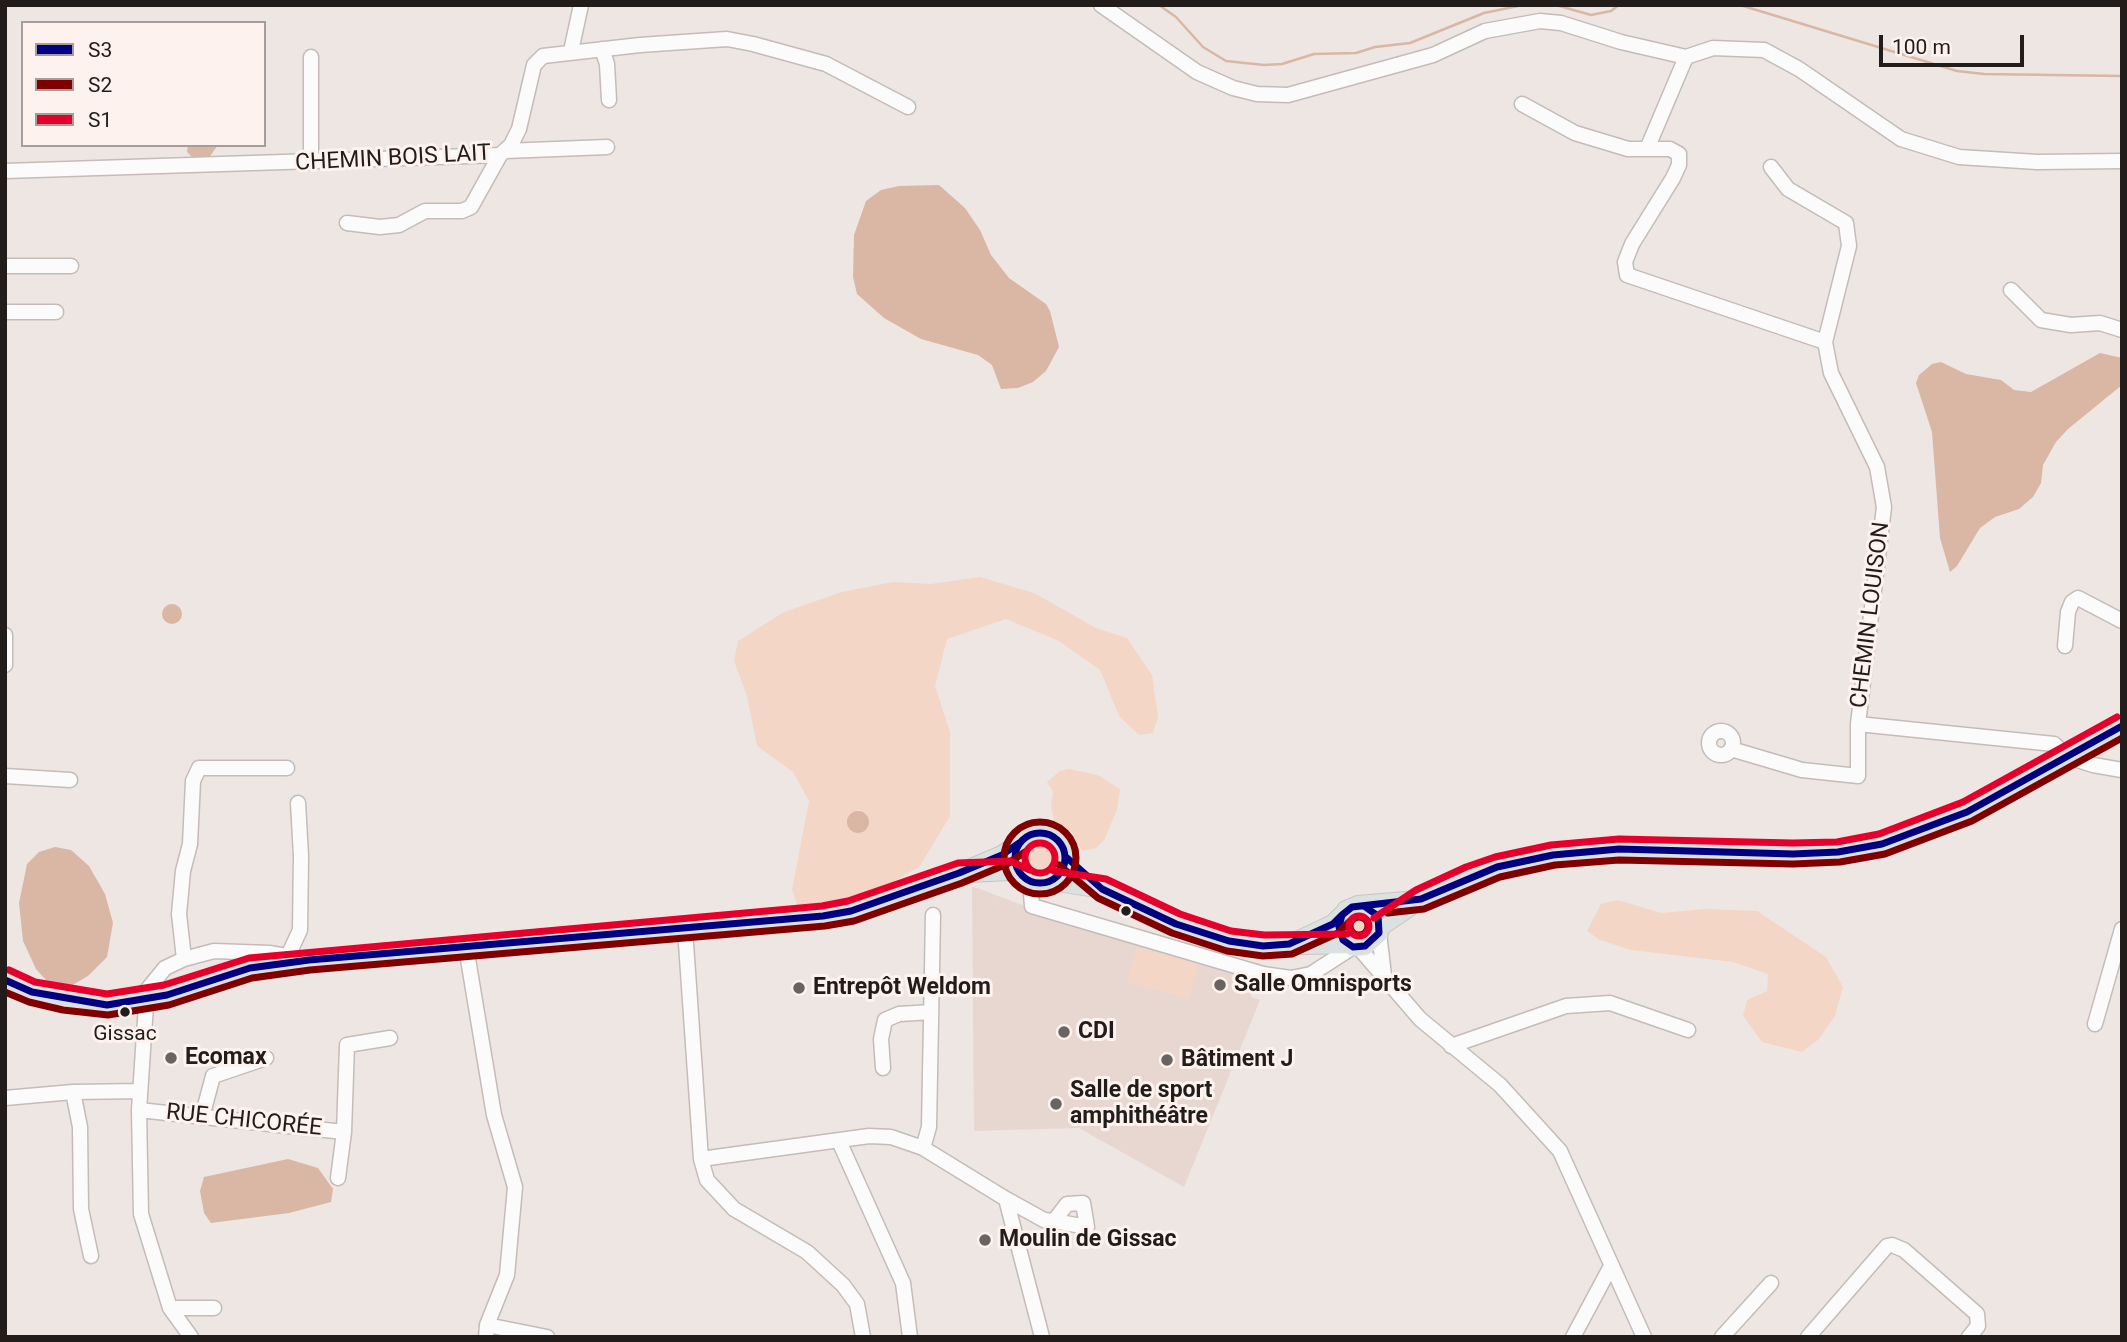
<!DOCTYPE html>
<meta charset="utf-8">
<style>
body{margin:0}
#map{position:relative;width:2127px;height:1342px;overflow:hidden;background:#eee6e2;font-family:Roboto,sans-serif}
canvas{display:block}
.frame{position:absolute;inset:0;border:7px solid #221d1b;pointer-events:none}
.legend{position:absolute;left:21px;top:21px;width:245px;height:126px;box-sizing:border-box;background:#fdf2ed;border:2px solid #a59d99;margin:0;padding:9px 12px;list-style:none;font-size:21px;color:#221d1b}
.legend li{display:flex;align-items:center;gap:14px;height:35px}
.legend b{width:35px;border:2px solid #a59d99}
.scale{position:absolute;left:1879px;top:35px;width:145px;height:32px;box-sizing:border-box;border:4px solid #221d1b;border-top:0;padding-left:9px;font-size:21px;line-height:24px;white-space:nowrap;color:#221d1b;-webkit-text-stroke:5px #fdf2ed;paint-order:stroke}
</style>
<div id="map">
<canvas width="2127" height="1342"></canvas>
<div class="frame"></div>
<ul class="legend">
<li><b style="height:9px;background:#000080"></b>S3</li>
<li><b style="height:9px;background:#800000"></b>S2</li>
<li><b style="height:9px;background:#e4002b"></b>S1</li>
</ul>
<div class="scale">100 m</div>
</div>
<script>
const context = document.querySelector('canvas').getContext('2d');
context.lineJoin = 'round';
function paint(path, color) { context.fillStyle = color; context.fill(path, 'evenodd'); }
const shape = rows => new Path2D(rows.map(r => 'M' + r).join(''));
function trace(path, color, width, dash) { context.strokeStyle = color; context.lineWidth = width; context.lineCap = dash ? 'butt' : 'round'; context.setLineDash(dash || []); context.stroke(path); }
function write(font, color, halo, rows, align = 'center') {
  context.font = font + ' Roboto,sans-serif'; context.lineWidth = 6; context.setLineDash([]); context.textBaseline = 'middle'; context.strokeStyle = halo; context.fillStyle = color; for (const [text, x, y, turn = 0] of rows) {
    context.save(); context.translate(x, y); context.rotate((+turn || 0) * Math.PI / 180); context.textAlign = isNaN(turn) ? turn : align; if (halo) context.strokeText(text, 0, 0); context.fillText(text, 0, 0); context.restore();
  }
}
const built = shape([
 [972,886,1051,916,1246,973,1252,986,1251,997,1260,1000,1184,1187,1079,1128,974,1131]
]);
const green = shape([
 [980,577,1034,593,1096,628,1127,638,1152,675,1158,717,1153,733,1139,735,1119,716,1100,670,1059,641,1006,619,947,639,935,686,950,732,950,816,920,866,861,901,799,910,792,890,809,801,793,772,757,746,747,696,734,661,738,641,784,612,842,592,893,582,931,584],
 [859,810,866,814,868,822,867,829,860,833,852,832,848,825,851,814],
 [1069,769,1098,775,1120,789,1117,810,1104,840,1096,848,1082,851,1072,833,1055,825,1051,806,1053,792,1047,782,1060,771],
 '1021 860a17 17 0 1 1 34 0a17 17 0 1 1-34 0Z',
 [1618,900,1661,913,1705,909,1757,911,1826,957,1843,987,1835,1016,1819,1039,1802,1052,1762,1042,1743,1016,1747,1000,1767,991,1768,974,1733,962,1631,950,1600,940,1587,931,1601,904],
 [1361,910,1377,926,1358,945,1343,921],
 [1137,946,1199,963,1189,999,1127,982]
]);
const water = shape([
 [188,145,218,145,208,159,192,157,187,152],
 [939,185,965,208,980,230,991,255,1009,278,1046,304,1050,311,1059,347,1046,371,1033,382,1018,388,1001,389,992,365,978,355,921,339,884,318,857,294,853,277,854,235,866,201,881,190,899,186],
 [2100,353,2122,358,2122,385,2068,429,2056,442,2043,465,2041,483,2033,497,2019,509,1995,517,1980,528,1957,566,1950,572,1940,538,1932,432,1916,383,1919,375,1932,364,1941,362,1966,374,2001,380,2014,390,2031,392],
 '162 614a10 10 0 1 1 20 0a10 10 0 1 1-20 0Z',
 '847 822a11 11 0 1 1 22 0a11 11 0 1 1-22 0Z',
 [55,847,71,850,89,866,105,894,113,923,107,957,88,976,71,986,57,985,46,980,36,969,23,941,19,903,27,864,39,852],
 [288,1159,318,1168,333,1189,331,1202,289,1213,211,1223,204,1213,200,1191,204,1177]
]);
const stream = shape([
 [1159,5,1176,17,1203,47,1226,61,1264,65,1282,64,1314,54,1356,53,1375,47,1410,43,1484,13,1523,5],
 [1556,5,1591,15,1611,11,1619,5],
 [1740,5,1957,71,1984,74,2122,76]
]);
const minor = shape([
 [1101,5,1197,72,1233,88,1257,94,1288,95,1433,55,1485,31,1540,21,1561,23,1621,42,1686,57,1713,48,1764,50,1799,69,1901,139,1959,157,2037,162,2122,161],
 [602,49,607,64,609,100],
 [571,51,581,5],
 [1522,104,1575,133,1628,149,1670,149,1679,154,1679,165,1673,178,1632,244,1625,262,1627,275,1825,342],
 [1647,149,1686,57],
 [505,151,607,147],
 [311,163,311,57],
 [1771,167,1788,189,1846,223,1849,246,1825,342,1831,373,1877,467,1884,507,1858,724,2054,744,2068,757,2093,765,2122,770],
 [5,171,500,155,511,145,519,129,534,65,543,56,640,45,727,39,753,44,826,64,908,107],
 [347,223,380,227,399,225,425,211,462,211,471,207,500,155],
 [5,266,71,266],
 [2011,290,2041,320,2071,325,2100,323,2122,330],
 [5,312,56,312],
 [5,635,5,665],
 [2065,646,2068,612,2072,602,2078,598,2122,621],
 '1709 743a12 12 0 1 1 24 0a12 12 0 1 1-24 0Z',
 [1731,749,1802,770,1858,776,1858,724],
 [5,776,70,780],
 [1030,882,1032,906,1263,974,1291,978,1311,974,1353,947],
 [685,929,701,1159,869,1136,891,1137,923,1148,1006,1199,1042,1337],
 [1379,933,1384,975],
 [466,947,494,1115,515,1187,507,1275,487,1325,486,1337],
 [1359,948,1420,1019,1500,1085,1560,1151,1644,1337],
 [288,956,300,930,301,856,298,803],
 [184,959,179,914,183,871,190,844,193,781,199,768,287,768],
 [2095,1024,2122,929],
 [1451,1046,1566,1006,1610,1003,1688,1030],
 [883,1068,881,1039,885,1020,899,1014,931,1012],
 [73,1092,80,1127,81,1209,91,1256],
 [5,1098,73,1092,140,1091],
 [139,1110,344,1132,338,1178],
 [202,1117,213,1076,266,1058],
 [344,1132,347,1045,390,1038],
 [839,1141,903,1283,910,1337],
 [923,1148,929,1127,933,915],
 [701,1159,707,1180,734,1209,807,1252,843,1285,857,1304,863,1337],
 [1006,1199,1044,1220,1054,1221,1087,1227,1083,1203,1067,1204,1054,1221],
 [170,1308,214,1308],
 [487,1325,547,1337],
 [191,1337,170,1308,141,1214,139,1110,147,990,165,968,184,959,214,951,269,953,298,958],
 [1573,1337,1611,1266],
 [1722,1337,1771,1283],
 [1808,1337,1887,1246,1892,1245,1904,1250,1977,1314,1978,1326,1969,1337]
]);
const major = shape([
 '1015 858a25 25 0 1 1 50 0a25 25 0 1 1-50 0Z',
 [970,873,1009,871,1024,879],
 [1052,881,1102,889,1176,924,1229,941,1263,946,1347,944],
 [1364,906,1378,916,1379,933,1365,946,1353,947,1340,933,1340,921,1346,910,1358,905,1418,900],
 [1380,927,1421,899,1470,877,1497,867,1553,855,1619,849,1793,854,1838,852,1882,844,1967,812,2122,726],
 [1297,941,1333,924,1342,915],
 [5,980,32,992,65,1000,107,1005,167,995,250,968,309,960,823,916,851,911,959,873,1002,855,1019,843]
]);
const bus1 = shape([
 '1015 858a25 25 0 1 1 50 0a25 25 0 1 1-50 0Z',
 [1066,857,1102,889,1176,924,1229,941,1263,946,1289,944,1333,924,1342,915],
 [1364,906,1378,916,1379,933,1365,946,1353,947,1343,940,1339,927,1342,915,1352,907,1421,899,1497,867,1553,855,1619,849,1793,854,1838,852,1882,844,1967,812,2122,726],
 [5,980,32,992,107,1005,167,995,250,968,309,960,823,916,851,911,959,873,1002,855,1019,843]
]);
const bus2 = shape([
 '1004 858a36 36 0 1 1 72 0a36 36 0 1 1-72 0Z',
 [1059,865,1098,898,1172,933,1227,951,1263,956,1292,954,1338,933,1349,922],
 [1388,913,1424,909,1500,877,1555,865,1619,860,1793,864,1840,862,1885,854,1972,821,2122,738],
 '1350 926a9 9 0 1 1 18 0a9 9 0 1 1-18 0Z',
 [5,992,29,1002,63,1010,108,1015,169,1005,252,978,310,970,825,926,854,921,962,883,1007,864,1025,852]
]);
const bus3 = shape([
 '1025 858a15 15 0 1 1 30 0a15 15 0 1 1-30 0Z',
 [1054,871,1106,879,1180,914,1231,931,1264,935,1347,934],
 '1349 926a10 10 0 1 1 20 0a10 10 0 1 1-20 0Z',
 [1374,918,1416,890,1466,867,1495,857,1551,845,1619,839,1793,843,1837,842,1879,834,1963,802,2117,717],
 [9,970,35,982,107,994,164,985,249,958,822,906,848,901,958,863,1010,861,1030,870]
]);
const markers = [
 [1126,911,6,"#221d1b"],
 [1220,985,7,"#696361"],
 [799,988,7,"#696361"],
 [125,1012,6,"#221d1b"],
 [1064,1032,7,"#696361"],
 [171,1058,7,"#696361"],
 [1167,1060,7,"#696361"],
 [1056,1104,7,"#696361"],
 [985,1240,7,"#696361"]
];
const busNames = [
 ["Gissac",125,1035]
];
const streetNames = [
 ["CHEMIN BOIS LAIT",393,159,-3],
 ["CHEMIN LOUISON",1871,615,-83],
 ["RUE CHICORÉE",244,1121,6]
];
const poiNames = [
 ["Salle Omnisports",1234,985],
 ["Entrepôt Weldom",813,988],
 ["CDI",1078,1032],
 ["Ecomax",185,1058],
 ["Bâtiment J",1181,1060],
 ["Salle de sport",1070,1091],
 ["amphithéâtre",1070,1117],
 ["Moulin de Gissac",999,1240]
];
paint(built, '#e7d7d0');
paint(green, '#f4d6c7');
paint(water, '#dab6a5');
trace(stream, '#dab6a5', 2.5);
trace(minor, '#c3bcb9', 17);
trace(major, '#c8c5c3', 20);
trace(minor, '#fcfbfb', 14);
trace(major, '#dbe1e0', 18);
trace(bus1, '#000080', 7);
trace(bus2, '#800000', 7);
trace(bus3, '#e4002b', 7);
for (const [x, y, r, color] of markers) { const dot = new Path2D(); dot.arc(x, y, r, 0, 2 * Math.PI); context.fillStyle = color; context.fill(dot); trace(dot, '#fdf2ed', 2.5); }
write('21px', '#221d1b', '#fdf2ed', busNames);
write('23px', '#221d1b', '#fdf2ed', streetNames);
write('bold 23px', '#221d1b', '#fdf2ed', poiNames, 'left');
</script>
